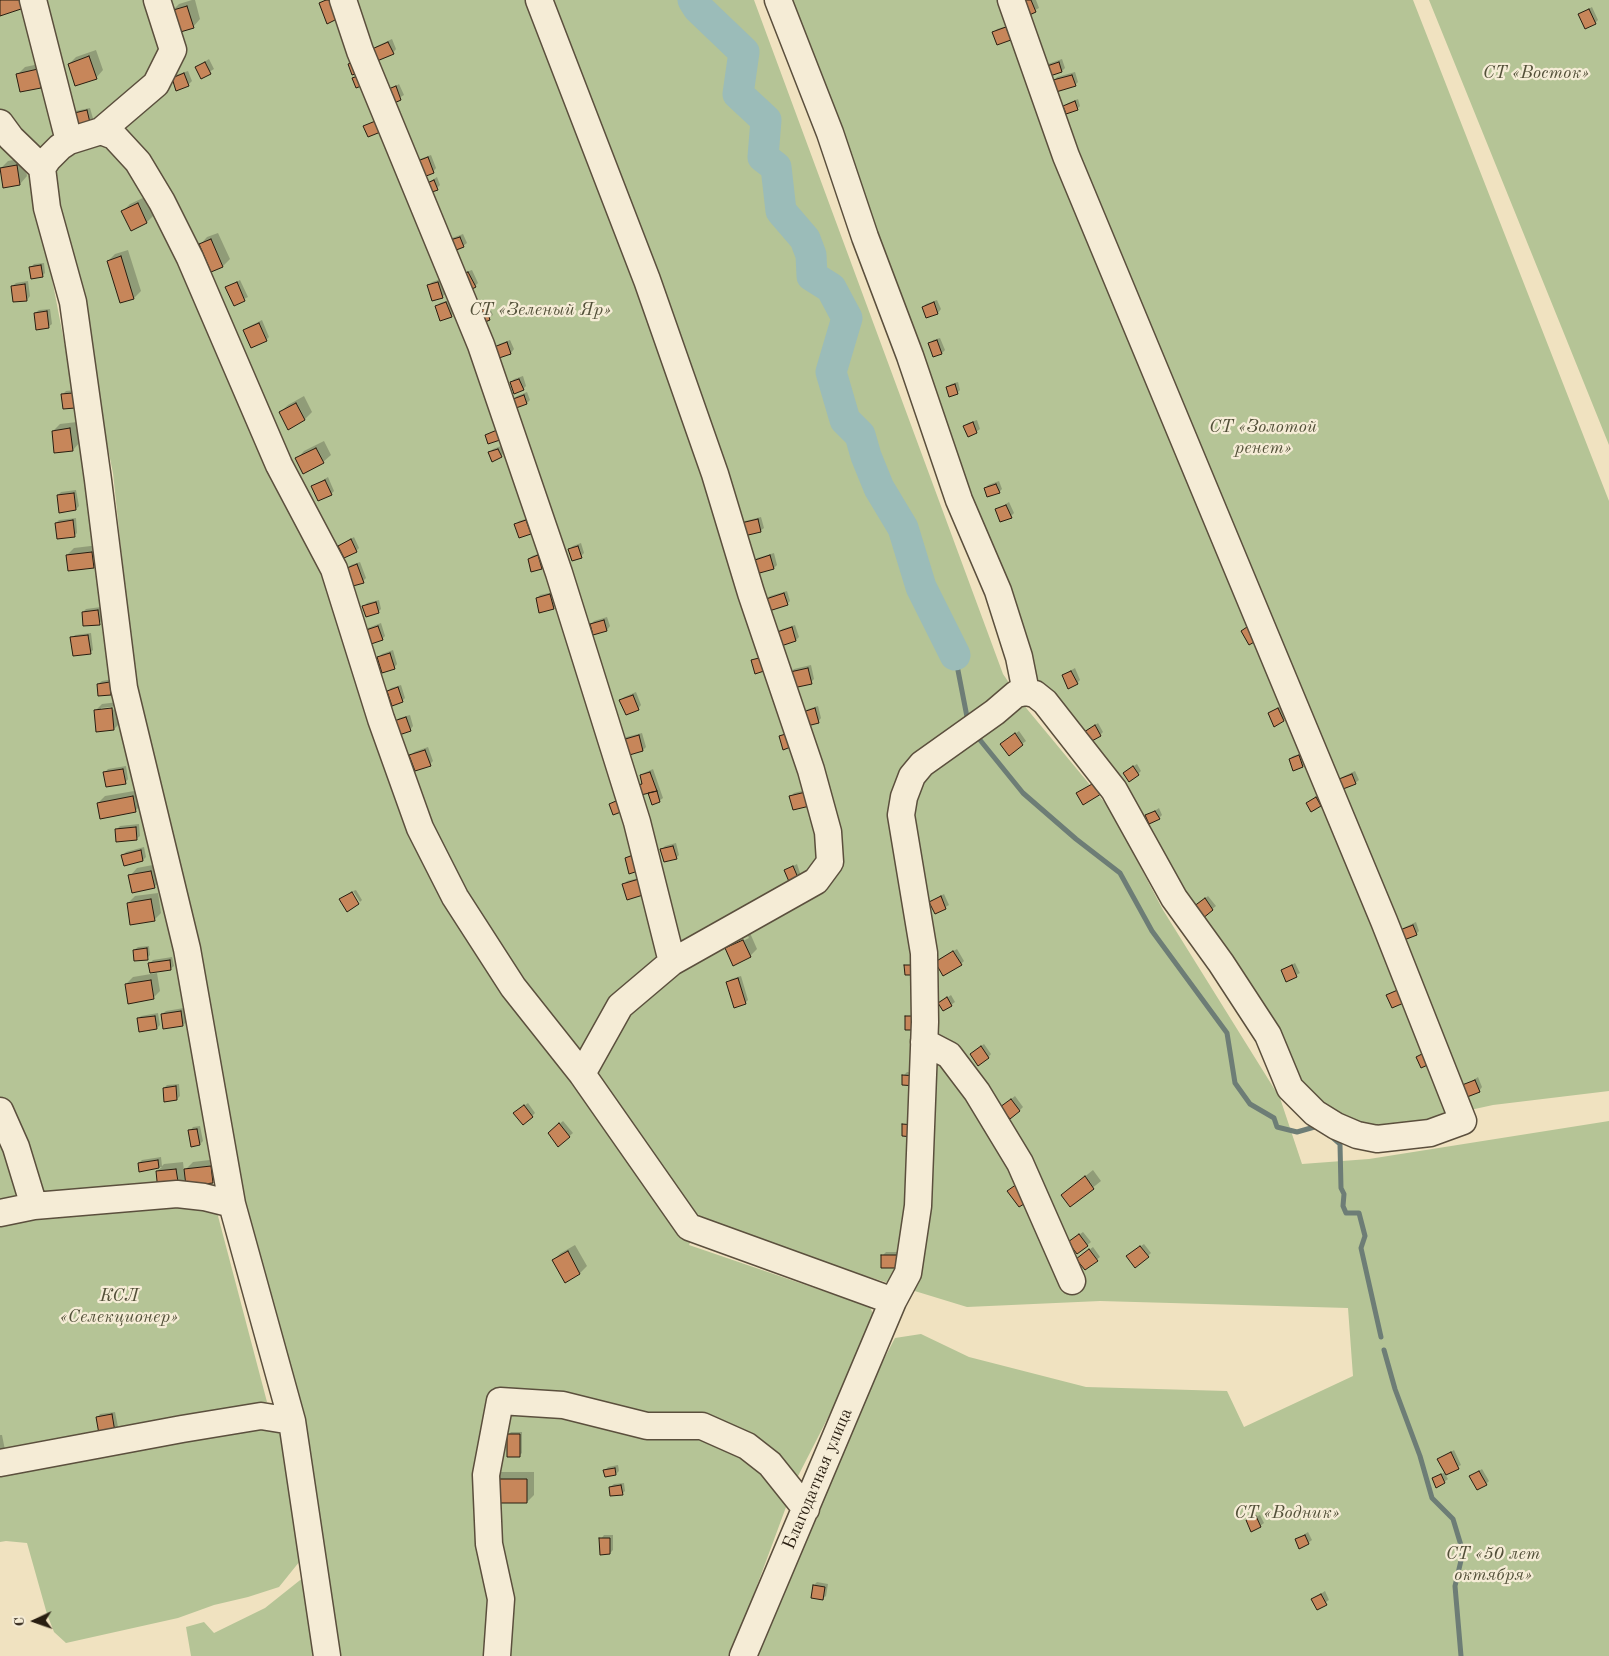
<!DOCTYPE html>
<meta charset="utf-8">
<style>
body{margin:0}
#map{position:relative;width:1609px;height:1656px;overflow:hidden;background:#f0e2c0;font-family:"Old Standard TT",serif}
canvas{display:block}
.north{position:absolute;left:10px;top:1596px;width:50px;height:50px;-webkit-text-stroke:4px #f5ecd6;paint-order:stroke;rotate:267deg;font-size:14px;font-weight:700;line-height:20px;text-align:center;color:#291e11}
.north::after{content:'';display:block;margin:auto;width:18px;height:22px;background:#291e11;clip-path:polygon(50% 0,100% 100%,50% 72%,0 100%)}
</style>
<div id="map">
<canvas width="1609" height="1656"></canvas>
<div class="north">С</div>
</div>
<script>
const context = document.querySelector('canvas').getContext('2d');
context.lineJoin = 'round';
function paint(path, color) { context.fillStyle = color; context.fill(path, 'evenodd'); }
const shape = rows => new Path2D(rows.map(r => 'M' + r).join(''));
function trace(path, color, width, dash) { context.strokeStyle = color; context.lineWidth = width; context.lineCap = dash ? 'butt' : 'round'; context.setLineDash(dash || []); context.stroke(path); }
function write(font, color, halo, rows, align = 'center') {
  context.font = font + ' "Old Standard TT",serif'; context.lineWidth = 4.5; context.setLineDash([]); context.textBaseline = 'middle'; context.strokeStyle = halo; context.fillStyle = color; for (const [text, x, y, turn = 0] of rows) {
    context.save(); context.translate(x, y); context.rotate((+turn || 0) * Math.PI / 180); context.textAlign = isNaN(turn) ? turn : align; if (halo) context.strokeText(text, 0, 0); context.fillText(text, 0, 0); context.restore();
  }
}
const green = shape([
 [0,0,754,0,1003,674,1027,709,1110,809,1163,910,1280,1098,1302,1164,1369,1159,1609,1121,1609,1656,756,1656,863,1399,895,1338,921,1334,969,1357,1086,1387,1227,1391,1244,1427,1353,1376,1348,1308,1100,1301,967,1307,699,1225,689,1245,870,1307,877,1322,796,1480,731,1656,340,1656,304,1420,241,1196,135,684,113,473,83,328,47,176,0,125],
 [784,0,1413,0,1609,501,1609,1091,1493,1105,1402,1125,1366,1129,1304,1092,1043,693,968,503],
 [1429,0,1609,0,1609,445,1563,331],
 [0,145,33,180,83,440,181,970,218,1216,267,1402,0,1450],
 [280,1425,304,1556,279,1587,248,1597,214,1605,178,1618,66,1643,54,1632,47,1614,27,1543,6,1541,0,1542,0,1470],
 [309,1573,320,1656,191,1656,186,1627,204,1622,214,1633,265,1608]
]);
const shadow = shape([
 [192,0,195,0,200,19,193,27,172,11,179,4],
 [1022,0,1036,0,1039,8,1027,14],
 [1592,7,1598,20,1595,23,1579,14],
 [1010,25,1014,36,1010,39,994,32,997,29],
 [392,39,396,49,393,53,373,49,377,46],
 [96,50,103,70,96,78,69,64,76,57],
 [209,59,214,69,201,77,196,67],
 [1062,59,1065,68,1062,71,1048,75,1045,67,1048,64],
 [44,63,47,79,40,87,18,74,25,67],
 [188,71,192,81,188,85,173,78,176,75],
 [1075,72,1078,82,1075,85,1054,81,1057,77],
 [399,84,404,95,392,102,388,91],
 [1078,99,1080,106,1077,109,1064,106,1068,103],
 [90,108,94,122,90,125,72,115,75,111],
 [431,155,436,168,433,172,416,162,420,159],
 [24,158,27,176,20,184,1,168,8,161],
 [437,177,440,185,437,188,426,184],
 [145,197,154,215,147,222,132,230,123,211,130,204],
 [218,233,230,259,223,266,200,245,207,237],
 [463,234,467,243,463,246,449,242,452,238],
 [128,250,141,291,134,298,108,261,115,254],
 [44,263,45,273,42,276,31,267,34,264],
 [472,270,478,283,475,286,463,273],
 [441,279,445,294,442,297,429,285,432,282],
 [240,280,248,297,234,304,227,287],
 [28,281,30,296,27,300,12,286,16,283],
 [449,300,454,313,451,316,436,307,440,303],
 [937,300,941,309,938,313,923,307,926,304],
 [489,306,493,315,481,322,480,310],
 [50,309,52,324,48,327,35,313,39,310],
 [262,320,269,337,266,340,245,330,248,327],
 [940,338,945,350,942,353,934,356,930,344,933,340],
 [510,340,514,349,511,353,496,348,499,344],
 [523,376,526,386,523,389,511,383,514,379],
 [958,382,960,390,957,393,947,387,951,384],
 [76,390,77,403,62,395,66,391],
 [527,392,530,400,527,403,516,406,514,399,517,396],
 [304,396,312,412,305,419,289,428,280,412,288,405],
 [977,420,980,429,976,432,965,426,968,423],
 [77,422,80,442,73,450,53,431,60,424],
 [324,441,331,455,323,462,304,472,297,459,304,451],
 [501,446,504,453,501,456,489,453,493,449],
 [328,477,334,491,331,494,313,486],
 [999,481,1002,489,999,492,985,488,988,485],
 [76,490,79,506,76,509,58,495,61,492],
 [1009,502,1014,513,1011,516,997,510],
 [761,517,764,528,760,531,742,524,745,521],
 [76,518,77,533,74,536,56,523,59,520],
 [529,518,533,529,530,533,515,525,519,521],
 [354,537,359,548,356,551,339,546],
 [581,543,584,553,581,556,569,549,573,546],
 [99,545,101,560,93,567,67,555,74,548],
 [541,553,544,564,541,568,529,559,532,556],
 [774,553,777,565,774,568,757,573,754,561,757,558],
 [360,562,366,578,363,581,348,568,351,565],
 [787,591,790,601,787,604,767,599,770,596],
 [553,592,556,605,553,608,537,598,540,595],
 [379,600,381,609,378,612,364,606,367,603],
 [101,607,103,620,99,623,83,612,86,609],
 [607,617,610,626,607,630,591,624,594,621],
 [381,623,385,636,382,639,365,631,368,628],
 [795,625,799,637,796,640,779,632,782,629],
 [91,633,93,650,90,653,72,638,75,635],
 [393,650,397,664,394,668,379,657,382,654],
 [811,665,814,679,811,682,791,672,794,669],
 [1075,668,1080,680,1077,683,1063,675],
 [113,679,114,690,110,694,98,684,102,681],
 [401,685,405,698,402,701,388,691,391,688],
 [636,692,641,705,638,709,621,700,624,697],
 [118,702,121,722,114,729,95,711,102,704],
 [118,706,118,709,101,711,101,708],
 [818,706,821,718,818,722,804,712,808,709],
 [1281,706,1287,717,1283,720,1269,714],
 [410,715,413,726,410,730,396,721,399,718],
 [1098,723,1103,732,1100,735,1085,732],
 [1019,731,1026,741,1009,754,1005,741],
 [642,733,646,747,643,750,623,740,626,737],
 [428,747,433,761,430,764,411,755,414,752],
 [1303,753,1306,763,1303,766,1290,759,1293,756],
 [1137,764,1141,771,1138,774,1127,770],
 [126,766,128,779,125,783,105,772,108,769],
 [653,769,663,798,659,801,649,791,639,786,643,782,641,776,644,773],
 [1355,771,1359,780,1355,783,1340,780,1344,776],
 [814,788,813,804,791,796,794,793],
 [140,790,142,804,135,811,98,803,105,796],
 [1319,795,1323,802,1320,805,1307,803],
 [1159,808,1162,815,1159,818,1147,816],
 [139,824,140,836,136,839,117,829,120,826],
 [676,843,679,855,676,858,662,849,665,846],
 [144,847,146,857,143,860,125,864,123,855,126,852],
 [158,864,161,880,154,887,130,876,137,868],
 [797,864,801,876,798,879,786,870],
 [642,877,646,890,624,884,627,881],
 [356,890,362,900,360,902,353,891],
 [158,893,161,913,154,920,128,903,135,896],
 [944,894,949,905,935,913,930,902],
 [1208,896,1216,906,1202,917,1198,904],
 [1416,922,1419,931,1416,934,1401,930,1405,927],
 [750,933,757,949,750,956,727,948,734,941],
 [748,936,749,938,733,946,733,943],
 [149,946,150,955,147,958,134,950,138,947],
 [957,949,964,961,961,964,940,959],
 [172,957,174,966,170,969,150,963,153,960],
 [1295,963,1300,973,1287,980,1282,970],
 [157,973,160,991,153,998,126,984,133,977],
 [741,976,748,1000,745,1003,728,982,731,979],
 [951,995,955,1002,944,1010,940,1003],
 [184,1008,186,1022,183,1025,162,1014,166,1011],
 [158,1013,160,1025,157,1028,138,1019,141,1016],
 [984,1044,991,1054,988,1058,971,1054],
 [907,1072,919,1073,919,1081,904,1075],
 [1478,1077,1482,1087,1479,1091,1464,1086],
 [179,1084,180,1096,177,1099,164,1088,167,1085],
 [1015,1096,1023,1107,1019,1111,1005,1104],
 [528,1103,535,1113,532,1116,518,1110],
 [563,1121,573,1133,559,1145,552,1130],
 [200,1126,203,1141,200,1144,190,1131,193,1127],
 [161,1157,162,1166,164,1164,183,1162,184,1171,193,1162,218,1159,219,1174,212,1181,187,1179,178,1187,157,1171,162,1167,140,1170,139,1163,142,1160],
 [1093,1170,1101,1181,1070,1206,1062,1195],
 [1083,1232,1091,1242,1078,1253,1073,1239],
 [1144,1244,1151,1253,1148,1256,1131,1253],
 [575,1245,587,1266,580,1273,565,1281,553,1260,561,1253],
 [1093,1247,1100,1257,1085,1269,1081,1256],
 [886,1252,902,1252,902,1264,883,1255],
 [115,1412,118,1427,114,1430,97,1418,100,1414],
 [511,1432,522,1432,522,1453,519,1456,508,1435],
 [0,1435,2,1435,5,1450,0,1453],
 [1454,1450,1461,1465,1445,1474,1448,1479,1444,1482,1433,1479,1445,1472,1439,1459],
 [618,1465,619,1471,616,1474,606,1476,604,1471,608,1467],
 [1482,1469,1489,1481,1486,1484,1471,1476],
 [501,1472,534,1472,534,1495,527,1502,494,1480],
 [624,1483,625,1491,622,1494,610,1487,614,1484],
 [1260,1515,1264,1523,1260,1526,1247,1521],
 [1308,1532,1312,1540,1308,1543,1296,1540],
 [604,1535,613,1535,613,1550,610,1553,601,1539],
 [817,1582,828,1584,826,1596,822,1599,812,1597,814,1585],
 [1325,1591,1329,1600,1317,1608,1313,1599]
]);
const stream = shape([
 [955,655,968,722],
 [980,740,1023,793,1076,839,1120,873,1152,931,1227,1033,1235,1083,1250,1104,1274,1118,1277,1127,1297,1132,1318,1126],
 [1332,1137,1340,1144,1341,1188,1344,1194,1343,1206,1346,1213,1359,1213,1365,1236,1361,1248,1381,1337],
 [1384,1350,1395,1389,1420,1456,1432,1498,1453,1519,1463,1552,1455,1586,1461,1656]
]);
const river = shape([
 [693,0,698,8,744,52,738,94,766,120,763,157,776,167,781,211,805,239,811,255,812,276,831,288,847,318,831,372,845,420,860,435,866,456,879,488,903,528,921,587,955,655]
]);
const building = shape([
 [0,0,22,0,24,8,0,16,0,0],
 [326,0,329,0,337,19,327,24,319,3,326,0],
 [1020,0,1031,0,1036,12,1027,16,1020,0],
 [187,6,194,28,177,33,170,11,187,6],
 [1589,9,1596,24,1585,29,1578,14,1589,9],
 [1006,27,1011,40,997,45,992,32,1006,27],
 [388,42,394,54,377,61,372,49,388,42],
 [89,56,97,79,75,86,68,64,89,56],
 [205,62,211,74,201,79,195,67,205,62],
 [354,62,358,73,352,75,348,64,354,62],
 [1059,62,1062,72,1047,77,1044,67,1059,62],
 [38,69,41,88,20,92,16,74,38,69],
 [184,73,189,86,176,91,172,78,184,73],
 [361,75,364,85,356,88,352,78,361,75],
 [1072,75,1076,86,1056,92,1053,80,1072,75],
 [396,86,401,100,392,104,386,90,396,86],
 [1075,101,1078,110,1066,114,1063,106,1075,101],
 [87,110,91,127,74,131,70,114,87,110],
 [378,120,383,131,368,137,363,126,378,120],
 [428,157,434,173,421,178,415,162,428,157],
 [17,165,20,185,3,188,0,168,17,165],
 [434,180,438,190,429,193,425,184,434,180],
 [138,203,147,223,131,231,121,211,138,203],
 [460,237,464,247,451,252,447,241,460,237],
 [211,239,223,267,211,272,199,244,211,239],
 [121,256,134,299,120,303,107,261,121,256],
 [41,265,43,277,31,279,29,267,41,265],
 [468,272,476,287,466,292,459,276,468,272],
 [237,282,245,301,234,306,225,287,237,282],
 [438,282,443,298,432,301,427,285,438,282],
 [25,284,27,301,13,302,11,286,25,284],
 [446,302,452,317,440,321,435,306,446,302],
 [934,302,938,314,926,318,922,307,934,302],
 [486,308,490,320,480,324,475,313,486,308],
 [47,311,49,328,36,330,34,313,47,311],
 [259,323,267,341,251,348,243,330,259,323],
 [937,340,942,354,933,357,928,343,937,340],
 [507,342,511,354,499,358,494,347,507,342],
 [519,379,524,390,514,394,510,382,519,379],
 [955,384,958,394,949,397,946,387,955,384],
 [73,393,75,408,63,409,61,394,73,393],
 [524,395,527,404,516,408,513,399,524,395],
 [296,403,305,420,288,430,279,412,296,403],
 [973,422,977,433,968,437,963,426,973,422],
 [70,428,73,451,54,453,52,431,70,428],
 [497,430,500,440,488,444,485,435,497,430],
 [316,448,324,463,303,474,295,458,316,448],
 [498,449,502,457,492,462,488,452,498,449],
 [325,480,332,495,318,501,311,486,325,480],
 [996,484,1000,493,987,497,984,488,996,484],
 [74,493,76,510,59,513,57,495,74,493],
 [1006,505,1012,518,1000,522,995,509,1006,505],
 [758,519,761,532,744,536,741,523,758,519],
 [73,520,75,537,57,539,55,523,73,520],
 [526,520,531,534,519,538,514,524,526,520],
 [351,539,357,552,344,558,338,546,351,539],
 [578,546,582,558,572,561,568,549,578,546],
 [92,552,94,568,68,571,66,555,92,552],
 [538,555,542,569,531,572,528,559,538,555],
 [770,555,774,569,756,574,752,561,770,555],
 [357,564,364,583,353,586,347,568,357,564],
 [784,593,788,605,769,611,766,599,784,593],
 [550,594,554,609,539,613,536,598,550,594],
 [376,602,379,613,366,617,362,606,376,602],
 [98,610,100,625,83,626,82,612,98,610],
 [604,620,607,631,593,635,590,624,604,620],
 [378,626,383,640,368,645,363,631,378,626],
 [792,627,796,641,781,646,777,632,792,627],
 [1247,627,1256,641,1249,645,1241,631,1247,627],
 [88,635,91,654,73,656,70,637,88,635],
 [390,653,395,669,382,673,377,657,390,653],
 [763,657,767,670,755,674,751,660,763,657],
 [808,668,812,684,793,688,790,672,808,668],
 [1071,671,1078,684,1068,689,1062,675,1071,671],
 [110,682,111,695,98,696,97,684,110,682],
 [398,687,403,702,392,706,387,691,398,687],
 [633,695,639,710,626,715,619,700,633,695],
 [112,708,114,730,96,732,94,710,112,708],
 [815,708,819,723,807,726,803,712,815,708],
 [1278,708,1284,721,1274,727,1268,713,1278,708],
 [406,717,411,731,399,735,394,721,406,717],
 [1095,725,1101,736,1090,742,1084,732,1095,725],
 [789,733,793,746,783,750,779,736,789,733],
 [1015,733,1023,745,1009,756,1000,744,1015,733],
 [639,735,643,751,626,756,622,740,639,735],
 [425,750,431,766,415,771,409,755,425,750],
 [1299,755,1303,767,1293,771,1289,759,1299,755],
 [1133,766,1139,775,1129,782,1123,773,1133,766],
 [123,769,126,784,106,787,103,772,123,769],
 [650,772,657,791,641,795,638,785,642,784,640,775,650,772],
 [1352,774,1356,784,1343,789,1339,779,1352,774],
 [1094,783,1101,794,1083,805,1076,793,1094,783],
 [657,791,660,802,652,805,648,793,657,791],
 [810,791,814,805,793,810,789,796,810,791],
 [133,796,136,812,100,819,97,803,133,796],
 [1316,797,1321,806,1311,812,1306,803,1316,797],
 [616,801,621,812,613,815,609,804,616,801],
 [1155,811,1160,819,1149,824,1145,815,1155,811],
 [136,827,137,840,116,842,115,829,136,827],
 [673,846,677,859,664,862,660,849,673,846],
 [141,850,143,861,124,866,121,855,141,850],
 [636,854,641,870,629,874,625,858,636,854],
 [793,866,799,880,790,884,784,870,793,866],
 [151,871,155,888,132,893,128,875,151,871],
 [639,879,643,895,627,900,622,884,639,879],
 [352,892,359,904,347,912,339,899,352,892],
 [941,896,946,909,935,914,929,902,941,896],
 [1205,898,1213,910,1202,919,1193,907,1205,898],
 [151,899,155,921,130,925,127,903,151,899],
 [1413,925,1417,935,1404,940,1400,930,1413,925],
 [743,940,751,957,733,966,725,948,743,940],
 [147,948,148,960,134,961,133,950,147,948],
 [953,951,962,965,943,976,935,962,953,951],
 [170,960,171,970,150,973,148,963,170,960],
 [904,965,914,965,915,975,905,975,904,965],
 [1292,965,1297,977,1286,982,1281,970,1292,965],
 [738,978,746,1004,734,1008,726,982,738,978],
 [151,980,154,999,128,1004,125,984,151,980],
 [1400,989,1406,1002,1392,1008,1386,995,1400,989],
 [947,997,952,1006,943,1011,938,1003,947,997],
 [181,1011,183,1026,163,1029,161,1014,181,1011],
 [155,1016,157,1029,139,1032,137,1018,155,1016],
 [905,1016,915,1016,915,1030,905,1030,905,1016],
 [981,1046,989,1058,978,1066,970,1054,981,1046],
 [1426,1052,1432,1063,1421,1068,1416,1057,1426,1052],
 [902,1075,917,1076,916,1086,902,1085,902,1075],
 [1475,1080,1480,1092,1467,1097,1462,1085,1475,1080],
 [176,1086,177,1100,164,1102,163,1088,176,1086],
 [1011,1099,1020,1111,1010,1119,1000,1107,1011,1099],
 [524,1105,533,1117,523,1125,513,1113,524,1105],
 [559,1123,570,1137,558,1147,548,1133,559,1123],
 [902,1124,914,1125,913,1137,902,1136,902,1124],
 [197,1129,200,1145,191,1147,188,1130,197,1129],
 [158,1160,159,1168,139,1172,138,1163,158,1160],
 [211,1166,213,1183,186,1186,184,1169,211,1166],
 [176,1169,179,1188,158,1191,156,1171,176,1169],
 [1085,1176,1094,1189,1070,1207,1061,1195,1085,1176],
 [1017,1184,1029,1201,1019,1207,1007,1191,1017,1184],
 [1079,1234,1088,1246,1077,1254,1068,1242,1079,1234],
 [1140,1246,1149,1257,1135,1268,1126,1256,1140,1246],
 [1089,1249,1098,1261,1085,1270,1076,1259,1089,1249],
 [568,1251,580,1274,565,1283,552,1260,568,1251],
 [881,1255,899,1255,899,1268,881,1268,881,1255],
 [112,1414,115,1432,99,1434,96,1417,112,1414],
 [507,1434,520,1434,520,1457,507,1457,507,1434],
 [1451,1452,1459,1469,1446,1475,1437,1459,1451,1452],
 [615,1468,616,1475,605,1477,603,1470,615,1468],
 [1479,1471,1487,1485,1477,1490,1469,1476,1479,1471],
 [1441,1474,1445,1483,1436,1488,1432,1478,1441,1474],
 [493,1479,527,1479,527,1503,493,1503,493,1479],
 [621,1485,623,1495,610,1496,609,1487,621,1485],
 [1256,1516,1261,1527,1251,1532,1246,1520,1256,1516],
 [1305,1535,1309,1544,1299,1549,1295,1539,1305,1535],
 [599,1538,610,1538,610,1554,600,1555,599,1538],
 [813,1585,825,1587,823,1600,811,1598,813,1585],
 [1321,1594,1327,1605,1317,1610,1311,1599,1321,1594]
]);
const minor = shape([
 [33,0,69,141],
 [343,0,360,51,481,345,559,573,637,822,672,962],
 [539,0,647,280,715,474,751,593,811,770,828,832,830,862,816,881,672,962,620,1006,582,1074],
 [778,0,830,133,865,237,910,356,959,500,998,591,1019,657,1026,692],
 [0,123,11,138,42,168],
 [101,131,156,84,173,50,157,0],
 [924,1042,949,1055,977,1092,1020,1163,1072,1281],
 [0,1111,16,1147,34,1206],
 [232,1204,187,949,124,688,98,480,73,302,47,208,42,168,48,159,60,147,69,141,101,131,114,136,138,162,162,202,190,258,279,465,334,569,381,719,420,828,455,897,513,987,582,1074,689,1227,893,1301],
 [0,1213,34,1206,177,1194,204,1197,232,1204,292,1421,327,1656],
 [0,1463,182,1429,261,1416,292,1421],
 [497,1656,501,1599,489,1544,486,1475,500,1401,563,1405,647,1426,702,1426,747,1446,770,1464,806,1509],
 [743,1656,893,1301,908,1273,918,1206,925,1022,924,953,901,815,904,797,912,776,922,764,995,712,1016,694,1026,692,1035,694,1045,702,1114,790,1174,898,1221,963,1268,1035,1290,1088,1315,1113,1336,1126,1357,1135,1377,1139,1430,1133,1463,1121,1384,921,1066,156,1011,0]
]);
const parkNames = [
 ["СТ «Восток»",1536,73],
 ["СТ «Зеленый Яр»",540,310],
 ["СТ «Золотой",1263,427],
 ["ренет»",1263,448],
 ["КСЛ",119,1296],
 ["«Селекционер»",119,1317],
 ["СТ «Водник»",1287,1513],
 ["СТ «50 лет",1493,1554],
 ["октября»",1493,1575]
];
const streetNames = [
 ["Благодатная улица",818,1479,-67]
];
paint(green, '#b5c496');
paint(shadow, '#0003');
trace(stream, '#6d7d76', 5);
trace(river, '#9bbcb9', 31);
paint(building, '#c7865a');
trace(building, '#291e11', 1);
trace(minor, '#5b4f3d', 29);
trace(minor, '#f5ecd6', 26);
write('italic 18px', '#535039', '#f5ecd6', parkNames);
write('18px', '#291e11', '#f5ecd6', streetNames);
</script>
